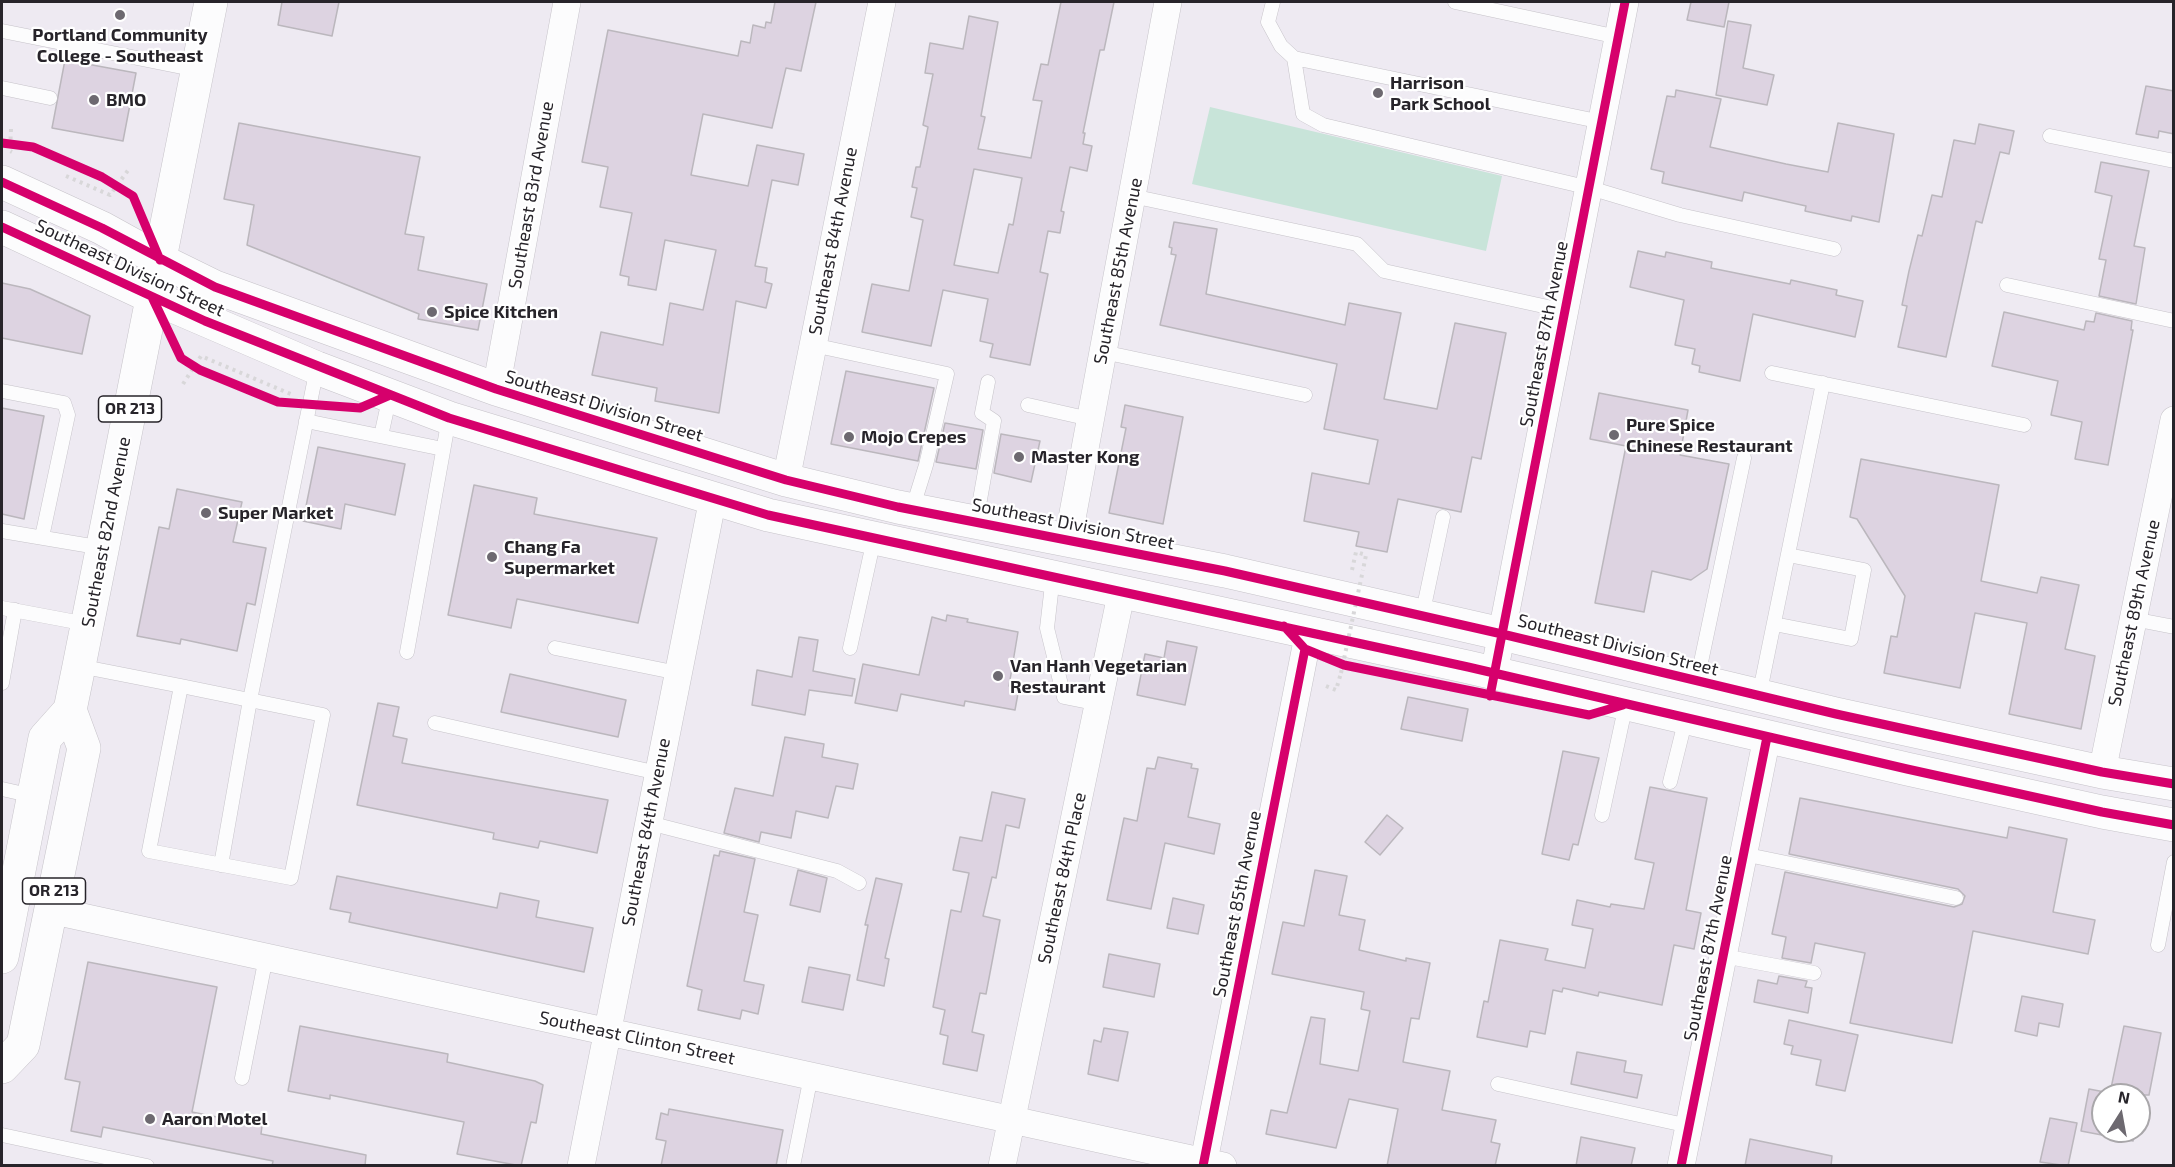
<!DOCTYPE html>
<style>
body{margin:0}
#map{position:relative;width:2175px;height:1167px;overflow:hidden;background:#eeeaf2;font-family:"Exo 2",sans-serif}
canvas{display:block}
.frame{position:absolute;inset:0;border:3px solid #27242a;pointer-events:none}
.north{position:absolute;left:2091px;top:1083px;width:60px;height:60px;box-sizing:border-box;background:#fff;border:2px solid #a9a7aa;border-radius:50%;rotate:11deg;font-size:16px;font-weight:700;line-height:24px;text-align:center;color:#27242a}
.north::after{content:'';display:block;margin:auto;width:21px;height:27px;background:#6d6970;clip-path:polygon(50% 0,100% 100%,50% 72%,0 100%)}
</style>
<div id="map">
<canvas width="2175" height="1167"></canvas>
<div class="frame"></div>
<div class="north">N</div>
</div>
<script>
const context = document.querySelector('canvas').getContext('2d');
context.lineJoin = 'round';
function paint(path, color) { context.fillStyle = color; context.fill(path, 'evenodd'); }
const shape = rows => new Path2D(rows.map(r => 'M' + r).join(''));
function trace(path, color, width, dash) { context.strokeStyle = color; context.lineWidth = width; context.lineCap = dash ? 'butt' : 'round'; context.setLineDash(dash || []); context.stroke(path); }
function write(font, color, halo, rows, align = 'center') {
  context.font = font + ' "Exo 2",sans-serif'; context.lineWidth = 4.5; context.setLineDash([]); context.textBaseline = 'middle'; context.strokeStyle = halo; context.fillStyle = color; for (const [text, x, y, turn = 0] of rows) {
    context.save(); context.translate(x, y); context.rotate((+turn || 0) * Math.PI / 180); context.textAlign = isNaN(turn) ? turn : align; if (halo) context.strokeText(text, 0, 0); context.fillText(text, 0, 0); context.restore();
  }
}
const green = shape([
 [1210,107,1502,176,1486,251,1192,184]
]);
const building = shape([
 [282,2,339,2,332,36,278,25,282,2],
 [775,2,816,2,801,71,786,68,772,128,703,114,691,175,748,186,757,145,804,154,798,185,772,180,755,266,767,268,765,282,772,284,766,308,736,301,719,413,655,401,657,388,592,375,601,332,663,345,670,303,703,310,716,250,665,240,656,290,628,285,629,277,620,275,632,213,600,207,608,167,582,162,608,30,738,56,741,41,750,43,753,25,765,28,766,22,771,23,775,2],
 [1061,2,1114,2,1104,50,1100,50,1083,133,1085,133,1083,144,1092,146,1087,171,1070,167,1061,211,1064,212,1060,233,1048,231,1040,272,1048,274,1030,365,990,357,993,344,980,341,988,299,943,290,931,346,862,332,872,284,909,291,923,220,911,217,917,188,912,187,916,167,920,167,928,127,923,125,933,74,925,73,930,43,963,49,969,16,998,22,981,116,985,117,978,149,1031,158,1042,101,1033,100,1041,64,1048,65,1061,2],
 [974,169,1022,178,1013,225,1009,224,998,273,954,265,974,169],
 [1691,2,1729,2,1724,27,1687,20,1691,2],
 [1728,21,1751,25,1743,68,1774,75,1767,105,1716,95,1728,21],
 [65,60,136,73,123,141,52,128,65,60],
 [2146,86,2174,91,2174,134,2159,131,2158,138,2136,134,2146,86],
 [1676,90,1721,99,1710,147,1786,164,1828,172,1838,123,1894,134,1879,222,1852,216,1851,221,1805,211,1806,206,1744,192,1742,201,1662,183,1664,172,1651,169,1667,96,1675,97,1676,90],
 [239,123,420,157,405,234,424,237,418,270,487,284,478,330,418,319,419,314,247,245,254,205,224,199,239,123],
 [1979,124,2014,131,2009,154,2000,152,1982,223,1976,221,1946,357,1898,347,1907,306,1902,305,1909,271,1918,235,1922,236,1932,195,1942,197,1954,140,1975,144,1979,124],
 [2101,162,2149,171,2134,246,2145,248,2136,304,2099,296,2106,260,2099,259,2112,196,2095,192,2101,162],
 [1174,222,1217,229,1206,294,1345,325,1349,303,1401,313,1384,399,1437,409,1455,323,1506,333,1481,459,1472,457,1461,512,1398,499,1387,552,1356,546,1359,532,1304,521,1312,473,1369,484,1378,440,1324,429,1337,364,1160,325,1176,255,1171,254,1172,248,1169,247,1174,222],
 [1638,251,1665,257,1666,252,1712,262,1711,268,1790,284,1791,280,1837,290,1836,295,1863,301,1855,337,1753,314,1740,381,1699,372,1700,366,1692,364,1695,349,1675,345,1684,300,1630,287,1638,251],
 [2,283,30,289,90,316,82,354,2,338,2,283],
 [2004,312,2084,330,2086,321,2094,322,2096,313,2132,321,2131,330,2133,330,2108,465,2075,459,2082,422,2051,415,2058,381,1992,366,2004,312],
 [846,371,934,388,918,461,831,444,846,371],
 [1599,393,1688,410,1680,455,1729,464,1707,569,1691,580,1652,571,1644,612,1595,603,1626,446,1590,439,1599,393],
 [1125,405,1183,417,1163,524,1109,513,1126,428,1121,427,1125,405],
 [2,408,44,416,24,519,2,514,2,408],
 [945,423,983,430,976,469,936,462,945,423],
 [1001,434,1040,441,1031,482,994,473,1001,434],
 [318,447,405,464,395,515,345,504,341,529,303,521,318,447],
 [1861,459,1999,485,1981,581,2037,593,2041,577,2079,585,2065,649,2095,656,2081,729,2009,714,2027,623,1975,613,1960,688,1884,673,1891,636,1897,637,1905,596,1857,519,1850,517,1861,459],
 [474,485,537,498,534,514,657,538,638,623,517,599,511,628,448,615,474,485],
 [177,489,242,502,233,542,266,548,255,605,247,603,237,651,181,639,180,644,137,636,159,527,169,529,177,489],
 [947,615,968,619,967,622,1018,632,1009,686,1019,688,1015,710,965,701,964,706,901,694,897,711,855,703,863,664,919,675,932,617,946,621,947,615],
 [799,637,818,640,813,671,855,679,852,696,809,690,805,715,752,705,757,670,792,677,799,637],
 [1167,641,1197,647,1185,705,1137,695,1145,654,1164,658,1167,641],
 [510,674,626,700,618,737,501,712,510,674],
 [1408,697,1468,709,1462,741,1401,729,1408,697],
 [378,703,399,707,393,736,407,739,402,763,608,800,597,853,540,841,538,848,493,839,494,833,357,805,378,703],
 [785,737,824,744,822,757,858,764,853,789,836,786,828,818,796,811,791,838,761,832,759,842,724,833,735,788,773,796,785,737],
 [1563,751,1599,758,1578,845,1573,844,1569,860,1542,854,1563,751],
 [1158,757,1192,764,1191,768,1198,769,1188,817,1220,824,1214,854,1165,843,1151,909,1107,900,1124,818,1137,821,1147,768,1155,769,1158,757],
 [1650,787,1707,798,1686,910,1701,913,1694,949,1674,945,1662,1005,1599,992,1598,996,1563,988,1562,992,1553,990,1545,1034,1530,1031,1527,1047,1477,1037,1484,1001,1488,1002,1500,940,1548,949,1545,960,1585,968,1593,929,1572,925,1577,900,1610,907,1611,904,1644,909,1654,863,1635,859,1650,787],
 [992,792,1025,799,1019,828,1006,825,996,878,992,877,983,916,1000,920,986,994,980,993,972,1032,984,1035,977,1071,943,1064,948,1036,940,1034,945,1010,933,1007,951,910,961,912,969,873,953,870,960,837,982,841,992,792],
 [1800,798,2007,838,2009,827,2067,839,2053,912,2095,920,2088,954,1973,931,1952,1043,1850,1023,1865,953,1815,943,1811,963,1782,958,1786,937,1772,934,1785,872,1954,907,1962,904,1965,896,1958,889,1789,854,1800,798],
 [1387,815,1403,828,1380,855,1365,842,1387,815],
 [720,851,755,859,744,912,758,915,744,981,764,985,758,1014,742,1010,740,1019,698,1010,702,990,687,986,714,855,719,856,720,851],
 [798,870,827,878,820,912,790,905,798,870],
 [1315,870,1347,876,1339,915,1365,920,1359,950,1406,961,1406,958,1430,963,1419,1019,1411,1018,1403,1062,1450,1071,1442,1110,1496,1120,1491,1142,1500,1144,1495,1166,1387,1166,1398,1109,1349,1099,1336,1148,1266,1134,1271,1110,1287,1113,1311,1017,1325,1019,1320,1064,1358,1071,1370,1011,1361,1009,1364,992,1272,974,1283,922,1304,926,1315,870],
 [337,876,497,908,500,893,539,901,536,917,593,928,584,972,349,922,351,913,330,909,337,876],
 [876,878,902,884,885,958,889,959,884,986,857,980,868,925,865,925,876,878],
 [1173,898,1204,905,1198,934,1167,928,1173,898],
 [1109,954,1160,964,1154,997,1103,987,1109,954],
 [88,962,217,987,192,1112,262,1126,261,1134,366,1155,365,1166,272,1166,273,1161,103,1127,101,1137,71,1131,80,1082,65,1079,88,962],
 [809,967,850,975,843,1010,802,1002,809,967],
 [1779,976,1807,981,1805,987,1812,988,1808,1013,1754,1002,1758,980,1777,984,1779,976],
 [2022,996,2063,1004,2059,1027,2039,1023,2037,1036,2015,1031,2022,996],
 [1789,1020,1858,1035,1845,1091,1816,1085,1821,1060,1791,1054,1793,1046,1784,1044,1789,1020],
 [300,1026,448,1054,447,1062,535,1081,543,1085,536,1123,531,1122,521,1166,457,1154,464,1122,330,1095,330,1099,288,1091,300,1026],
 [2124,1026,2161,1033,2149,1095,2142,1095,2139,1109,2139,1095,2103,1095,2103,1131,2135,1131,2133,1141,2081,1131,2089,1089,2110,1093,2124,1026],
 [1104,1028,1128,1032,1118,1081,1088,1074,1094,1040,1101,1042,1104,1028],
 [1577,1052,1626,1061,1624,1072,1642,1075,1637,1098,1571,1084,1577,1052],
 [669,1109,783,1130,776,1166,661,1166,666,1141,656,1139,661,1113,668,1115,669,1109],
 [2050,1118,2077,1123,2068,1166,2040,1162,2050,1118],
 [1581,1137,1635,1148,1631,1166,1576,1166,1581,1137],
 [1750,1139,1832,1156,1831,1166,1745,1166,1750,1139]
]);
const path = shape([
 [11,129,10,151,12,152],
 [66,176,110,195,129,169],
 [183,384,201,356,293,395],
 [1352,570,1356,552,1366,555,1363,570],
 [1326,686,1336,690,1341,673]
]);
const lane = shape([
 [1273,2,1268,22,1281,46,1294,58,1602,122],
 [1455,2,1618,37],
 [2,31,197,70],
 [1294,58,1303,114,1323,125,1590,188,1680,215,1834,249],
 [2,88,50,98],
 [2050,136,2174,161],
 [1132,196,1357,244,1384,271,1566,311],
 [2007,285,2174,321],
 [813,345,947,374,926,465,912,510],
 [1103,352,1305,395],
 [1772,373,2024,425],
 [2,391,64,403,68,415,42,537],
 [1028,405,1090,419],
 [306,421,443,449],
 [381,436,390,395],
 [976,522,994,421,982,413,988,382],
 [2,531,103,548],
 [1053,576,1047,628,1064,697,1099,704],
 [2,608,87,624],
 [1422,616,1443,517],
 [2133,619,2174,627],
 [1774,624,1851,639,1864,570,1788,555],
 [555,648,678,673],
 [850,648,874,539],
 [407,652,449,418],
 [79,666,181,686,323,715,291,878,149,851,181,686],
 [1697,681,1744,458],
 [2,683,15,610],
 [1759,696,1823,383],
 [435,723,658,773],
 [1670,782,1686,718],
 [2,789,33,796],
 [1602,815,1626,704],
 [649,823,837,871,859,883],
 [1743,854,1956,898],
 [221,865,250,700,317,368],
 [2158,945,2174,862],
 [1723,956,1814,973],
 [242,1078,266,957],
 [1498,1084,1689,1126],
 [2,1135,147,1166],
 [793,1166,811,1076]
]);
const street = shape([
 [496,389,567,2],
 [786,480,882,2],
 [1068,540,1168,2],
 [1494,673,1625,2],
 [2102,772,2174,420],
 [50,910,1223,1166],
 [581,1166,713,498],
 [1002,1166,1122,590],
 [1203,1166,1309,631],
 [1681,1166,1767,737]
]);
const secondary = shape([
 [2,182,102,228,160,260],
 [2,227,152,297]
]);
const primary = shape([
 [160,260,215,287,496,389,786,480,898,507,1225,571,1502,634,1836,714,2102,772,2174,784],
 [152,297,317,368,449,418,768,515,1468,667,1907,769,2102,812,2174,825],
 [2,957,45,738,70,710,79,666,211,2],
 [2,1067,23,1045,84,748,70,710]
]);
const pathBridge = shape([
 [1341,673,1363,570]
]);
const cycleway = shape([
 [2,143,33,147,102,177,133,196,160,260],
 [2,182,102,228,215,287,496,389,786,480,898,507,1225,571,1502,634,1836,714,2102,772,2174,784],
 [2,227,205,321,449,418,768,515,1468,667,1907,769,2102,812,2174,825],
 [152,297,181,358,200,370,278,402,360,408,390,395],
 [1284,626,1305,649,1344,665,1589,715,1623,705],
 [1490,696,1625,2],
 [1203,1166,1305,649],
 [1681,1166,1767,737]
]);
const markers = [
 [120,15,6,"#6d6970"],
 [1378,93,6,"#6d6970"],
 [94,100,6,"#6d6970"],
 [432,312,6,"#6d6970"],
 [1614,435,6,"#6d6970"],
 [849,437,6,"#6d6970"],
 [1019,457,6,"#6d6970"],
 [206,513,6,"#6d6970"],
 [492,557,6,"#6d6970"],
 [998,676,6,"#6d6970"],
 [150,1119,6,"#6d6970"]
];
const shields = [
 [130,409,63],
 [54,891,63]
];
const shieldNames = [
 ["OR 213",130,409],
 ["OR 213",54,891]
];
const poiNames = [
 ["Portland Community",120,35,"center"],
 ["College - Southeast",120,56,"center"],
 ["Harrison",1390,83],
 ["Park School",1390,104],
 ["BMO",106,100],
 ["Spice Kitchen",444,312],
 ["Pure Spice",1626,425],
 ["Chinese Restaurant",1626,446],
 ["Mojo Crepes",861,437],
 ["Master Kong",1031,457],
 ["Super Market",218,513],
 ["Chang Fa",504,547],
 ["Supermarket",504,568],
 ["Van Hanh Vegetarian",1010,666],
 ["Restaurant",1010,687],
 ["Aaron Motel",162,1119]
];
const streetNames = [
 ["Southeast 83rd Avenue",531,195,-80],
 ["Southeast 84th Avenue",833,241,-79],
 ["Southeast Division Street",130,268,25],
 ["Southeast 85th Avenue",1118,271,-79],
 ["Southeast 87th Avenue",1544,334,-79],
 ["Southeast Division Street",604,406,17],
 ["Southeast Division Street",1073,524,11],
 ["Southeast 82nd Avenue",106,532,-79],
 ["Southeast 89th Avenue",2134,613,-78],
 ["Southeast Division Street",1618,645,14],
 ["Southeast 84th Avenue",646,832,-79],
 ["Southeast 84th Place",1062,878,-78],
 ["Southeast 85th Avenue",1237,904,-79],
 ["Southeast 87th Avenue",1708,948,-79],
 ["Southeast Clinton Street",637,1038,12]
];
paint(green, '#c8e4d9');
paint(building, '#ddd3e1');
trace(building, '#bbb7bd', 1.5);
trace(lane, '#c6c3c9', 15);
trace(street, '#c6c3c9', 28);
trace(secondary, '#c6c3c9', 34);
trace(primary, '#c6c3c9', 34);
trace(path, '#d8d7d9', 4, [3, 4.5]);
trace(lane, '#fcfcfd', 14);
trace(street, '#fcfcfd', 27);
trace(secondary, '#fcfcfd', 33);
trace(primary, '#fcfcfd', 33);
trace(pathBridge, '#d8d7d9', 4, [3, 4.5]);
trace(cycleway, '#d6006c', 9);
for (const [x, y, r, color] of markers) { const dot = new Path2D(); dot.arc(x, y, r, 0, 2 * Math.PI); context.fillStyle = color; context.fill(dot); trace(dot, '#fff', 2); }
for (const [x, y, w] of shields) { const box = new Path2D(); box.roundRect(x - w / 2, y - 13, w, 26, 4.5); context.fillStyle = '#fff'; context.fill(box); trace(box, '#27242a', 1.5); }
write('bold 16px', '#27242a', null, shieldNames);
write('bold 18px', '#27242a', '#fff', poiNames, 'left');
write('18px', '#27242a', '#fff', streetNames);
</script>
